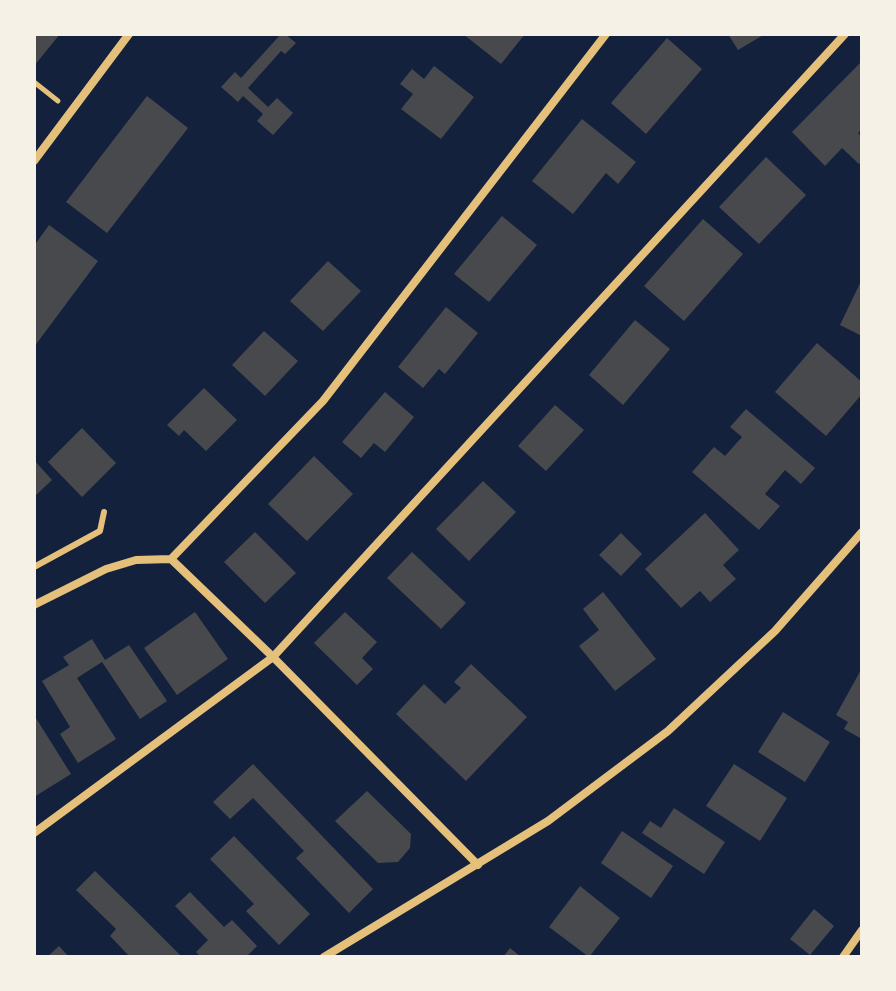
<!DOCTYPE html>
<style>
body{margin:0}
#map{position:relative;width:896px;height:991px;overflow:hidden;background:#14213d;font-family:"Noto Sans",sans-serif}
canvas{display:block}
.frame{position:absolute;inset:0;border:36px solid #f6f1e7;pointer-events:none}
</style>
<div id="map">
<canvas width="896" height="991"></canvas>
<div class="frame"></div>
</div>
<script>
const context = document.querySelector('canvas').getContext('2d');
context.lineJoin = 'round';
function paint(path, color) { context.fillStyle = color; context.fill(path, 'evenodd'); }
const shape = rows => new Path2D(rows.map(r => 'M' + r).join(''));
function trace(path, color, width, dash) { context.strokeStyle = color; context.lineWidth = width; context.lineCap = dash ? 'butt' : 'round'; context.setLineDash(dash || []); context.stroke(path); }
const building = shape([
 [34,34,60,34,34,66],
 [281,34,285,34,296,43,285,54,281,51,248,88,268,107,277,98,293,113,273,135,257,121,263,114,243,96,238,102,221,87,235,72,241,78],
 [463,34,525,34,501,64],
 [728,34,765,34,738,50],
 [667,38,702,69,646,134,611,103],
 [862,61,862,129,858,133,862,137,862,161,859,164,842,148,825,166,792,132],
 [434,66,474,97,441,139,401,109,413,94,400,84,412,69,424,79],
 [147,96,188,128,107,233,66,202],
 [582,119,636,162,618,184,606,173,573,214,532,181],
 [766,157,806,195,759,244,719,207],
 [502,216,537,245,489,302,454,274],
 [703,219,743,254,684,321,644,286],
 [49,225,98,261,34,347,34,246],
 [328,261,361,291,323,331,290,301],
 [862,279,862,336,840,325],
 [446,307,478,333,445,374,439,369,423,388,398,367],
 [635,320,670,349,623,405,589,375],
 [264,331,298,361,265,396,232,365],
 [817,343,862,382,862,394,826,436,775,392],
 [204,388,237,420,206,451,184,430,179,436,167,425],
 [385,392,414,417,385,452,374,443,361,458,342,442],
 [555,405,584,430,546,471,518,446],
 [746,409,815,468,801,484,785,470,765,494,780,506,759,530,692,472,714,447,725,456,742,437,730,427],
 [82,428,116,463,82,497,48,462],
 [314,456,353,494,307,541,268,504],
 [34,460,52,480,34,497],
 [483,481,516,512,469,561,436,529],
 [705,513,739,550,723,565,736,579,710,602,700,591,681,608,645,569],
 [255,532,296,573,265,603,224,562],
 [621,533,642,554,621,576,599,555],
 [412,552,466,603,441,629,387,578],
 [603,592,656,659,615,691,579,646,599,630,583,609],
 [195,612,228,659,177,695,144,648],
 [345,612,377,642,362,658,373,669,357,685,314,643],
 [92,639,105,660,129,645,167,701,140,719,102,662,77,678,116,739,78,763,60,734,70,727,42,681,69,665,63,657],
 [471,664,527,717,466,781,396,714,424,684,445,704,461,688,454,682],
 [862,668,862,739,844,729,848,722,836,715],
 [783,712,830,742,805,782,758,752],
 [34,715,71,774,34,797],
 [253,764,373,889,349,913,296,858,304,851,253,798,230,819,213,802],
 [734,764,787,798,760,841,706,806],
 [367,791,411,834,410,848,398,862,378,863,335,821],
 [674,808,725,842,704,874,642,833,650,821,661,828],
 [622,831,673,866,651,898,601,863],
 [234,836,310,914,279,945,246,911,254,904,210,859],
 [95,871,135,910,182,957,130,957,110,936,116,929,76,890],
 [580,886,620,918,589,957,549,927],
 [190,892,224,927,232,920,257,946,246,957,201,957,196,952,208,940,175,906],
 [814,909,834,926,810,955,790,939],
 [59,946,69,957,47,957],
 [510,948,521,957,503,957]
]);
const path = shape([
 [34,82,58,101]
]);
const service = shape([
 [34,567,100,531,104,512]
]);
const minor = shape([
 [34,161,129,34],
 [171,559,273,657,845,34],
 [34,605,106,569,136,560,171,559,323,401,606,34],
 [34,833,273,657,478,865],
 [324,957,548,821,668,731,775,631,862,532],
 [843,957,862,930]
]);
paint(building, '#48494c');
trace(path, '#e5c07b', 5);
trace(service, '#e5c07b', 6);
trace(minor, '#e5c07b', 8);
</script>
